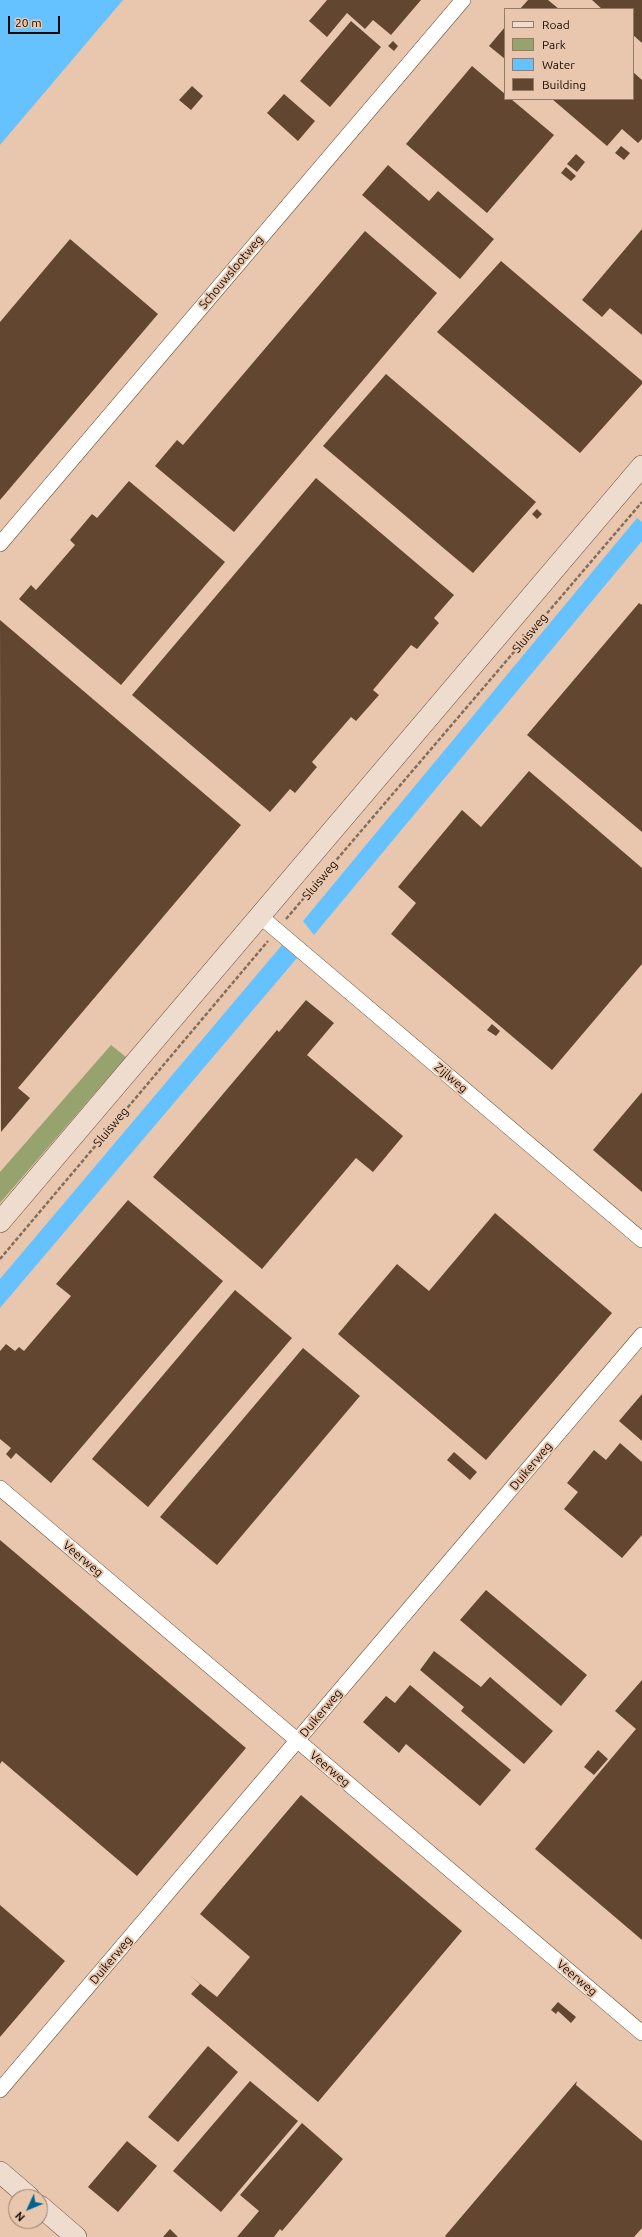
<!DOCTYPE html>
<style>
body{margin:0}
#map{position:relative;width:642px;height:2237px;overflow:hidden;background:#e9c7ae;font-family:Ubuntu,sans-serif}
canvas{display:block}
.legend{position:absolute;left:504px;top:8px;width:130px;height:92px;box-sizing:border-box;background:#e9c7ae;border:1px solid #957c6a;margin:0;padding:5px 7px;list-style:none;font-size:12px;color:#160b04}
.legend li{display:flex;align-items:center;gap:8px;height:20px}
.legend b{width:20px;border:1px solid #957c6a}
.north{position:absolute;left:8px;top:2189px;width:40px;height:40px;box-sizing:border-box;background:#e9c7ae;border:1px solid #957c6a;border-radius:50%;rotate:226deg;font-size:11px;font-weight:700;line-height:16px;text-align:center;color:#160b04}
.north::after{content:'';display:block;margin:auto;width:14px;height:18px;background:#006392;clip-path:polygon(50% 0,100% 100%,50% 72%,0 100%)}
.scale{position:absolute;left:8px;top:16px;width:52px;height:18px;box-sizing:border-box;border:2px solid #160b04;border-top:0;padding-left:5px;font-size:12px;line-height:14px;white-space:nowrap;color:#160b04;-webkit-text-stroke:3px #e9c7ae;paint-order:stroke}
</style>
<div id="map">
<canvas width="642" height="2237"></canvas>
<ul class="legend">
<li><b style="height:5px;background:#eeddcf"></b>Road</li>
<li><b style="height:11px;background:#97a36f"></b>Park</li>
<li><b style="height:11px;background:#65c2fe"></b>Water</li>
<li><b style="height:11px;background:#624630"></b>Building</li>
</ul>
<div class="north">N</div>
<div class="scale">20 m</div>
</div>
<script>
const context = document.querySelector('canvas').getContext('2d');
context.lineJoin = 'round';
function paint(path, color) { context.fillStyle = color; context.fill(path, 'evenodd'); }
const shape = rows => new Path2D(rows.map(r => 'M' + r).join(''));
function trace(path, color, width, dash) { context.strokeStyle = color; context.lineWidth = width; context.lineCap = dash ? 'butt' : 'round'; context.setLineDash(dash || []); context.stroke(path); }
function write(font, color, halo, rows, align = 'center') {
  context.font = font + ' Ubuntu,sans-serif'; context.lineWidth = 4; context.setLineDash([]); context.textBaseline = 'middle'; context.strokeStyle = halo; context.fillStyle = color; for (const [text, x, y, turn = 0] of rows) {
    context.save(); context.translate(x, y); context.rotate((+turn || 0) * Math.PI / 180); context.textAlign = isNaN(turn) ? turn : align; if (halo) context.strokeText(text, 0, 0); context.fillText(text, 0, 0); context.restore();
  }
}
const green = shape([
 [111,1045,126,1057,0,1203,0,1172]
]);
const water = shape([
 [0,0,123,0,0,145],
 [637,518,642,522,642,541,314,935,303,921],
 [282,945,297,958,0,1308,0,1279]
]);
const building = shape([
 [327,0,421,0,391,35,373,20,365,29,347,13,327,37,309,21],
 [528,0,548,0,559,9,520,9],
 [592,0,642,0,642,43,633,35,633,9,602,9],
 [351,21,381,47,330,107,300,81],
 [505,27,505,59,489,46],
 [393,41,398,46,394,51,388,46],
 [472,66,505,94,505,99,511,99,554,135,487,213,406,144],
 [633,72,642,80,642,139,638,143,622,129,607,146,552,99,633,99],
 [192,86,203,96,191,110,179,100],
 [284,94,315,121,298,141,267,113],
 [621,146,630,153,624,160,615,153],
 [576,154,585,162,577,172,567,164],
 [388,165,429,201,438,191,494,239,460,279,362,195],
 [566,167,576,176,571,181,561,173],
 [642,229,642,335,610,308,602,317,582,300],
 [365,231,437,293,234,532,155,466,177,440,183,445],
 [70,239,158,314,0,500,0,322],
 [501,261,642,381,642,384,580,453,437,332],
 [386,374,536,502,473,573,323,446],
 [316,478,454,595,434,618,439,623,417,649,411,645,373,690,379,695,356,721,351,717,312,762,317,767,295,793,290,789,270,812,132,695],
 [129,481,225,562,121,685,19,599,31,585,36,590,75,545,70,540,92,514,97,518],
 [537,509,542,514,537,519,532,514],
 [639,603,642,605,642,832,527,735],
 [0,620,241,825,18,1088,30,1098,1,1132],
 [529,771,642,868,642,964,552,1070,391,934,416,903,398,887,462,810,481,827],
 [306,1000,334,1023,307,1055,403,1136,373,1172,356,1158,262,1269,153,1177,277,1030,279,1032],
 [492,1024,500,1031,496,1036,487,1030],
 [642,1092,642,1192,593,1150],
 [128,1200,223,1281,51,1483,16,1453,11,1459,6,1454,11,1448,0,1439,0,1351,6,1344,15,1351,19,1347,24,1351,71,1296,56,1284],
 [495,1213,612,1313,486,1460,338,1334,397,1264,429,1291],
 [235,1290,292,1338,148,1507,92,1459],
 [303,1348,360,1396,217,1565,160,1517],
 [642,1394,642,1441,619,1421],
 [620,1443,642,1462,642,1535,622,1558,564,1509,578,1492,567,1483,594,1450,606,1460],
 [454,1452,477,1472,470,1480,447,1460],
 [0,1540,246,1748,137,1876,2,1761,0,1764],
 [486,1590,587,1675,561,1706,460,1620],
 [434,1651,481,1687,490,1677,553,1731,524,1764,461,1711,464,1707,420,1670],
 [642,1680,642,1940,535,1849,636,1729,615,1711],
 [410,1685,511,1770,480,1806,406,1744,399,1753,363,1722,386,1696,395,1703],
 [598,1750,608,1759,594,1775,584,1767],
 [301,1795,462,1931,318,2102,191,1994,200,1984,189,1975,217,1997,250,1957,200,1914],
 [0,1905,65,1961,0,2037],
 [558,2002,576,2017,571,2023,558,2011,556,2014,551,2010],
 [208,2046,238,2072,178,2142,148,2117],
 [250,2081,298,2121,221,2212,173,2171],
 [577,2081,576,2085,642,2141,642,2228,634,2237,446,2237,445,2236],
 [302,2123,343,2159,282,2231,280,2229,274,2237,237,2237,259,2211,240,2195],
 [127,2141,157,2166,118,2212,88,2187],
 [170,2229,178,2237,163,2237]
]);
const path = shape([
 [286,919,642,502],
 [0,1259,268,941]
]);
const street = shape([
 [0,544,463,0],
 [260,916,642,1240],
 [0,1488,642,2033],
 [0,2090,642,1335]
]);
const secondary = shape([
 [0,1222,642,466],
 [0,2172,29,2197],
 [40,2206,76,2237]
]);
const streetNames = [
 ["Schouwslootweg",231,272,-50],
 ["Sluisweg",530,633,-50],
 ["Sluisweg",320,880,-50],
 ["Zijlweg",451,1078,40],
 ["Sluisweg",111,1127,-50],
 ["Duikerweg",531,1466,-50],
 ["Veerweg",83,1559,40],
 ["Duikerweg",321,1713,-50],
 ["Veerweg",330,1769,40],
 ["Duikerweg",111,1960,-50],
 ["Veerweg",577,1978,40]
];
paint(green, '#97a36f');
paint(water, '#65c2fe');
paint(building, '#624630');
trace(street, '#674b34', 16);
trace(secondary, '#674b34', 22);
trace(path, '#846d5c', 2.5, [4, 2]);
trace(street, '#fff', 15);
trace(secondary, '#eeddcf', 21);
write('12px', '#160b04', '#e9c7ae', streetNames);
</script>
